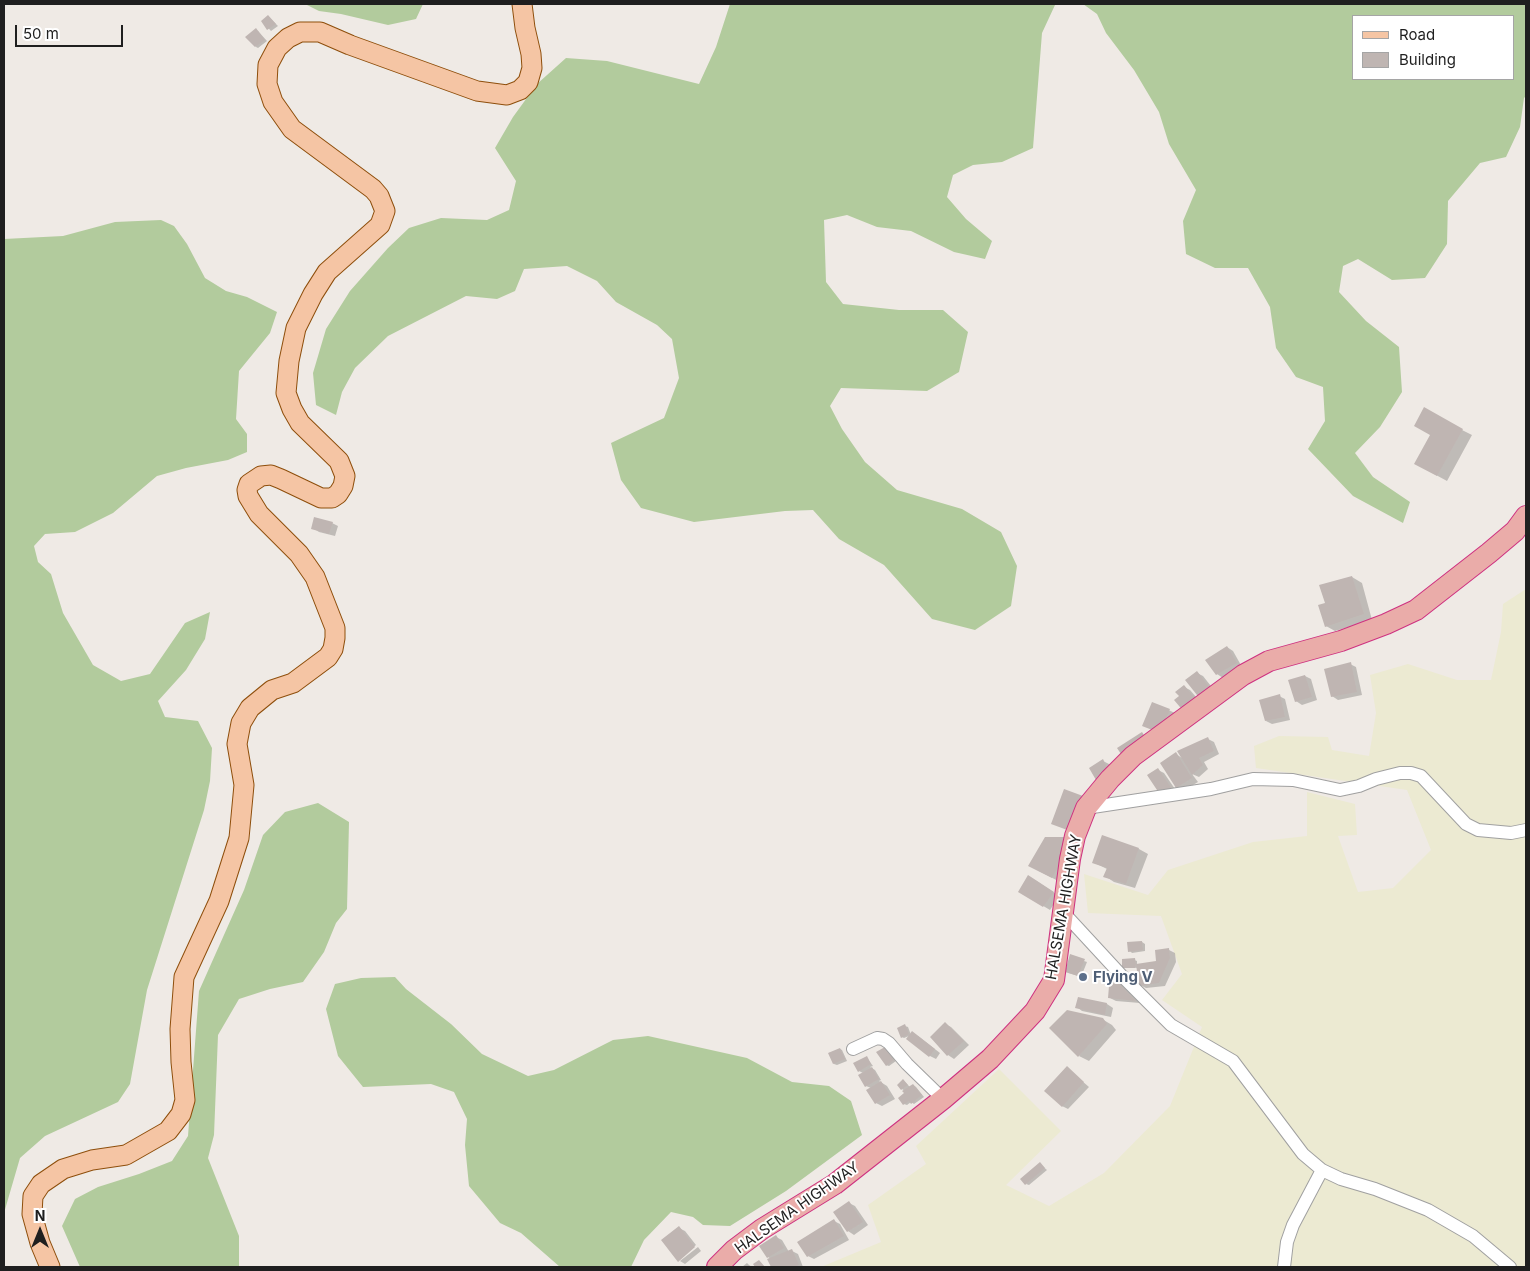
<!DOCTYPE html>
<style>
body{margin:0}
#map{position:relative;width:1530px;height:1271px;overflow:hidden;background:#efeae5;font-family:Inter,sans-serif}
canvas{display:block}
.frame{position:absolute;inset:0;border:5px solid #1f1f1f;pointer-events:none}
.legend{position:absolute;left:1352px;top:15px;width:162px;height:65px;box-sizing:border-box;background:#fff;border:1px solid #a5a5a5;margin:0;padding:6px 9px;list-style:none;font-size:15px;color:#1f1f1f}
.legend li{display:flex;align-items:center;gap:10px;height:25px}
.legend b{width:25px;border:1px solid #a5a5a5}
.north{position:absolute;left:15px;top:1206px;width:50px;height:50px;-webkit-text-stroke:4px #fff;paint-order:stroke;rotate:0deg;font-size:14px;font-weight:700;line-height:20px;text-align:center;color:#1f1f1f}
.north::after{content:'';display:block;margin:auto;width:18px;height:22px;background:#1f1f1f;clip-path:polygon(50% 0,100% 100%,50% 72%,0 100%)}
.scale{position:absolute;left:15px;top:25px;width:108px;height:22px;box-sizing:border-box;border:2px solid #1f1f1f;border-top:0;padding-left:6px;font-size:15px;line-height:18px;white-space:nowrap;color:#1f1f1f;-webkit-text-stroke:4px #fff;paint-order:stroke}
</style>
<div id="map">
<canvas width="1530" height="1271"></canvas>
<div class="frame"></div>
<ul class="legend">
<li><b style="height:6px;background:#f5c5a4"></b>Road</li>
<li><b style="height:14px;background:#bfb5b2"></b>Building</li>
</ul>
<div class="north">N</div>
<div class="scale">50 m</div>
</div>
<script>
const context = document.querySelector('canvas').getContext('2d');
context.lineJoin = 'round';
function paint(path, color) { context.fillStyle = color; context.fill(path, 'evenodd'); }
const shape = rows => new Path2D(rows.map(r => 'M' + r).join(''));
function trace(path, color, width, dash) { context.strokeStyle = color; context.lineWidth = width; context.lineCap = dash ? 'butt' : 'round'; context.setLineDash(dash || []); context.stroke(path); }
function write(font, color, halo, rows, align = 'center') {
  context.font = font + ' Inter,sans-serif'; context.lineWidth = 4; context.setLineDash([]); context.textBaseline = 'middle'; context.strokeStyle = halo; context.fillStyle = color; for (const [text, x, y, turn = 0] of rows) {
    context.save(); context.translate(x, y); context.rotate((+turn || 0) * Math.PI / 180); context.textAlign = isNaN(turn) ? turn : align; if (halo) context.strokeText(text, 0, 0); context.fillText(text, 0, 0); context.restore();
  }
}
const farmland = shape([
 [1526,589,1526,1267,821,1267,881,1242,868,1205,926,1164,916,1146,999,1069,1061,1131,1006,1185,1049,1206,1104,1173,1170,1106,1202,1027,1162,1000,1182,974,1161,916,1088,913,1084,874,1148,895,1168,870,1253,842,1307,836,1307,792,1355,804,1357,835,1338,836,1358,892,1393,888,1431,850,1407,790,1256,768,1254,746,1279,736,1328,737,1332,750,1369,756,1376,713,1370,675,1408,664,1457,680,1491,680,1501,632,1503,604]
]);
const forest = shape([
 [305,4,423,4,416,19,388,25,341,14,319,11],
 [730,4,1058,4,1055,5,1042,33,1033,148,1002,162,973,165,953,175,947,197,966,219,992,241,985,259,954,252,911,231,877,227,847,215,824,220,826,282,843,304,899,310,943,310,968,332,959,372,927,391,841,388,830,406,842,429,865,462,897,490,962,509,1001,532,1017,566,1011,606,975,630,932,619,884,565,839,539,813,510,785,511,694,522,641,508,621,480,611,443,664,418,679,378,672,339,657,325,616,302,597,281,567,266,524,269,515,291,497,299,466,296,388,336,355,368,342,392,336,415,316,405,313,373,326,329,350,291,388,248,409,228,441,218,487,220,509,210,516,181,495,148,513,117,537,84,566,58,607,61,699,84,716,47],
 [1083,4,1526,4,1526,96,1524,98,1520,127,1506,157,1480,163,1448,201,1447,244,1425,278,1392,280,1358,259,1343,266,1339,292,1366,321,1399,347,1402,392,1380,427,1355,453,1373,477,1410,502,1403,523,1353,496,1308,449,1325,421,1323,387,1296,377,1276,348,1270,307,1248,268,1215,268,1186,254,1183,221,1196,190,1169,144,1159,112,1134,70,1106,33,1097,14],
 [1514,16,1514,79,1354,79,1354,16],
 [161,220,174,226,187,244,205,278,226,291,247,297,277,312,270,333,239,371,236,419,247,434,247,452,228,460,186,468,157,476,113,513,75,532,45,534,34,546,38,562,51,574,63,613,93,665,121,681,150,674,185,623,210,612,205,639,186,670,158,701,165,717,198,721,212,748,210,781,204,810,147,990,130,1084,118,1102,45,1136,20,1158,4,1213,4,239,63,236,115,222],
 [318,803,349,822,347,909,336,923,324,952,303,982,270,989,239,999,218,1035,214,1135,208,1158,239,1236,239,1267,80,1267,62,1226,75,1199,98,1187,139,1174,172,1161,188,1136,199,991,244,890,263,835,285,812],
 [395,977,406,989,451,1024,482,1054,528,1076,554,1070,613,1040,648,1036,747,1058,792,1082,829,1086,851,1101,862,1135,786,1191,730,1226,703,1225,693,1217,671,1212,644,1240,631,1267,560,1267,521,1233,500,1223,469,1186,465,1145,467,1119,454,1092,431,1084,363,1087,338,1056,326,1009,335,984,361,978]
]);
const shadow = shape([
 [268,16,278,26,271,31,262,21],
 [258,31,267,41,258,48,256,47],
 [1462,430,1472,435,1447,481,1425,469],
 [332,523,338,526,335,536,319,532,313,528],
 [1352,577,1362,583,1372,620,1335,631,1326,626],
 [1227,647,1233,651,1242,667,1223,678,1217,674],
 [1350,664,1356,667,1362,695,1338,700,1332,696],
 [1197,673,1203,676,1218,695,1208,703],
 [1305,676,1311,679,1317,700,1302,705,1296,701],
 [1184,687,1190,690,1204,706,1180,697],
 [1279,696,1285,699,1290,720,1272,724,1266,721],
 [1153,703,1175,713,1166,736],
 [1208,739,1214,742,1219,754,1204,762,1208,769,1199,777,1192,774,1198,782,1183,791,1177,787,1161,763,1176,754,1182,758],
 [1103,761,1109,764,1115,777,1103,783],
 [1158,770,1164,773,1177,792,1164,793,1157,789],
 [1103,836,1139,849,1148,854,1135,888,1114,882,1105,876,1107,869,1093,862],
 [1077,844,1062,883,1039,871],
 [1035,880,1059,896,1050,910,1020,892],
 [1142,942,1145,944,1145,951,1132,953,1130,951],
 [1169,950,1175,953,1176,962,1165,986,1146,988,1140,985,1138,968,1124,967,1134,960,1137,961,1137,965,1157,962],
 [1084,961,1087,962,1081,977,1069,973],
 [1111,976,1116,979,1140,1003,1116,1001,1110,998],
 [1107,1004,1113,1008,1111,1017,1082,1011,1077,1007],
 [1102,1019,1112,1025,1116,1030,1089,1061,1079,1056],
 [945,1024,951,1027,969,1045,954,1059,948,1055,932,1037],
 [905,1026,908,1027,911,1035,918,1036,940,1053,936,1059,930,1056,909,1036,904,1038,902,1037],
 [840,1049,842,1050,847,1061,837,1065,834,1064,829,1053],
 [887,1050,896,1061,889,1066,886,1065],
 [867,1058,873,1066,870,1067,875,1070,881,1080,879,1081,887,1086,895,1099,882,1106,876,1103,871,1088,866,1086,863,1073,859,1071],
 [1067,1068,1089,1087,1068,1109,1062,1106],
 [904,1081,910,1087,913,1085,916,1087,924,1097,914,1104,911,1102,907,1105,904,1104,906,1094,905,1091,902,1089],
 [1040,1164,1047,1170,1029,1185,1026,1184],
 [849,1203,855,1206,868,1225,854,1235,848,1231],
 [834,1221,840,1224,849,1240,814,1259,808,1256],
 [679,1228,685,1231,696,1245,679,1259],
 [776,1237,782,1240,789,1252,792,1251,798,1254,803,1267,772,1267,769,1260,771,1259,768,1257],
 [698,1247,701,1251,685,1264,680,1261],
 [747,1263,749,1265,752,1267,742,1267]
]);
const building = shape([
 [268,15,276,24,267,30,261,21],
 [256,28,265,40,255,47,245,37],
 [1424,407,1463,429,1437,476,1414,464,1430,435,1414,426],
 [314,517,333,522,329,534,311,529],
 [1352,576,1364,614,1325,627,1318,605,1325,603,1319,585],
 [1227,646,1237,663,1216,675,1205,660],
 [1351,662,1357,692,1331,697,1324,669],
 [1197,671,1213,692,1201,700,1185,680],
 [1305,675,1312,697,1295,702,1288,680],
 [1184,685,1199,703,1185,713,1174,700,1179,696,1175,692],
 [1280,694,1285,717,1265,721,1259,700],
 [1152,702,1170,709,1160,733,1142,726],
 [1142,732,1149,743,1125,760,1117,748],
 [1208,737,1214,751,1199,758,1203,765,1192,775,1177,751],
 [1176,752,1192,778,1176,788,1160,763],
 [1103,759,1110,774,1096,780,1089,768],
 [1158,768,1172,789,1157,790,1147,775],
 [1064,789,1083,796,1070,831,1051,824],
 [1102,835,1139,848,1126,884,1103,877,1107,868,1092,863],
 [1045,837,1067,837,1070,846,1052,878,1028,866],
 [1028,875,1054,892,1043,907,1018,892],
 [1142,941,1143,950,1128,952,1127,942],
 [1169,948,1170,958,1159,983,1139,986,1136,964,1135,968,1122,968,1122,959,1135,958,1136,964,1156,961,1155,950],
 [1070,954,1085,959,1078,976,1065,972],
 [1110,974,1136,1001,1108,998],
 [1078,997,1107,1003,1105,1015,1075,1008],
 [1067,1010,1103,1018,1107,1024,1078,1057,1049,1028],
 [945,1022,964,1041,947,1056,930,1037],
 [905,1024,909,1034,901,1038,897,1028],
 [912,1031,935,1049,929,1057,906,1039],
 [885,1047,894,1060,886,1066,876,1052],
 [840,1048,845,1059,833,1064,828,1053],
 [867,1056,871,1064,858,1072,853,1063],
 [1067,1066,1084,1082,1062,1107,1044,1091],
 [872,1067,879,1079,865,1087,858,1075],
 [903,1079,908,1085,901,1090,897,1085],
 [881,1081,890,1095,875,1104,866,1090],
 [913,1084,922,1095,911,1104,909,1101,903,1105,898,1098,904,1093,902,1091],
 [1040,1162,1045,1168,1025,1185,1020,1179],
 [849,1201,863,1222,847,1232,833,1212],
 [834,1219,844,1236,807,1257,797,1242],
 [679,1226,695,1247,678,1262,661,1240],
 [776,1235,784,1248,767,1258,759,1246],
 [792,1249,799,1265,794,1267,771,1267,767,1259],
 [759,1260,765,1267,755,1267,753,1264]
]);
const minor = shape([
 [1086,808,1211,789,1253,779,1293,780,1340,790,1359,786,1376,779,1400,773,1411,773,1421,776,1466,824,1478,830,1511,833,1526,830],
 [1062,911,1122,976,1171,1025,1233,1061,1303,1154,1322,1170,1341,1179,1375,1189,1428,1210,1473,1236,1510,1267],
 [853,1049,877,1038,883,1039,889,1043,907,1064,943,1099],
 [1284,1267,1287,1242,1293,1225,1322,1170]
]);
const primary = shape([
 [50,1267,40,1243,32,1214,33,1196,41,1184,63,1169,92,1160,126,1155,168,1131,181,1114,185,1100,181,1062,180,1029,184,977,219,901,239,838,244,785,237,744,241,723,250,708,272,690,293,683,328,657,333,649,335,638,335,628,315,577,299,554,259,514,248,496,247,490,249,484,261,476,271,475,281,479,321,498,332,498,338,494,343,486,345,476,339,461,300,423,292,409,286,393,289,361,296,328,313,294,327,272,380,225,385,211,379,196,373,189,292,129,273,102,267,84,268,65,277,48,288,38,300,32,320,32,350,45,477,91,507,95,520,90,528,82,532,68,531,54,525,28,522,4]
]);
const trunk = shape([
 [717,1267,734,1250,762,1229,835,1184,943,1099,990,1059,1035,1011,1054,980,1070,859,1075,836,1086,808,1110,779,1133,756,1243,675,1269,661,1341,641,1386,624,1416,610,1489,553,1515,531,1526,516]
]);
const markers = [
 [1083,977,5,"#5c6f8a"]
];
const streetNames = [
 ["HALSEMA HIGHWAY",1064,907,-80],
 ["HALSEMA HIGHWAY",797,1208,-35]
];
const serviceNames = [
 ["Flying V",1093,977]
];
paint(farmland, '#ecead2');
paint(forest, '#b2cb9d');
paint(shadow, '#0003');
paint(building, '#bfb5b2');
trace(minor, '#a0a0a0', 14);
trace(primary, '#8e4e0b', 21);
trace(trunk, '#ce3180', 22);
trace(minor, '#fff', 12);
trace(primary, '#f5c5a4', 19);
trace(trunk, '#eaaca9', 20);
for (const [x, y, r, color] of markers) { const dot = new Path2D(); dot.arc(x, y, r, 0, 2 * Math.PI); context.fillStyle = color; context.fill(dot); trace(dot, '#fff', 2); }
write('15px', '#1f1f1f', '#fff', streetNames);
write('bold 15px', '#4e5e75', '#fff', serviceNames, 'left');
</script>
